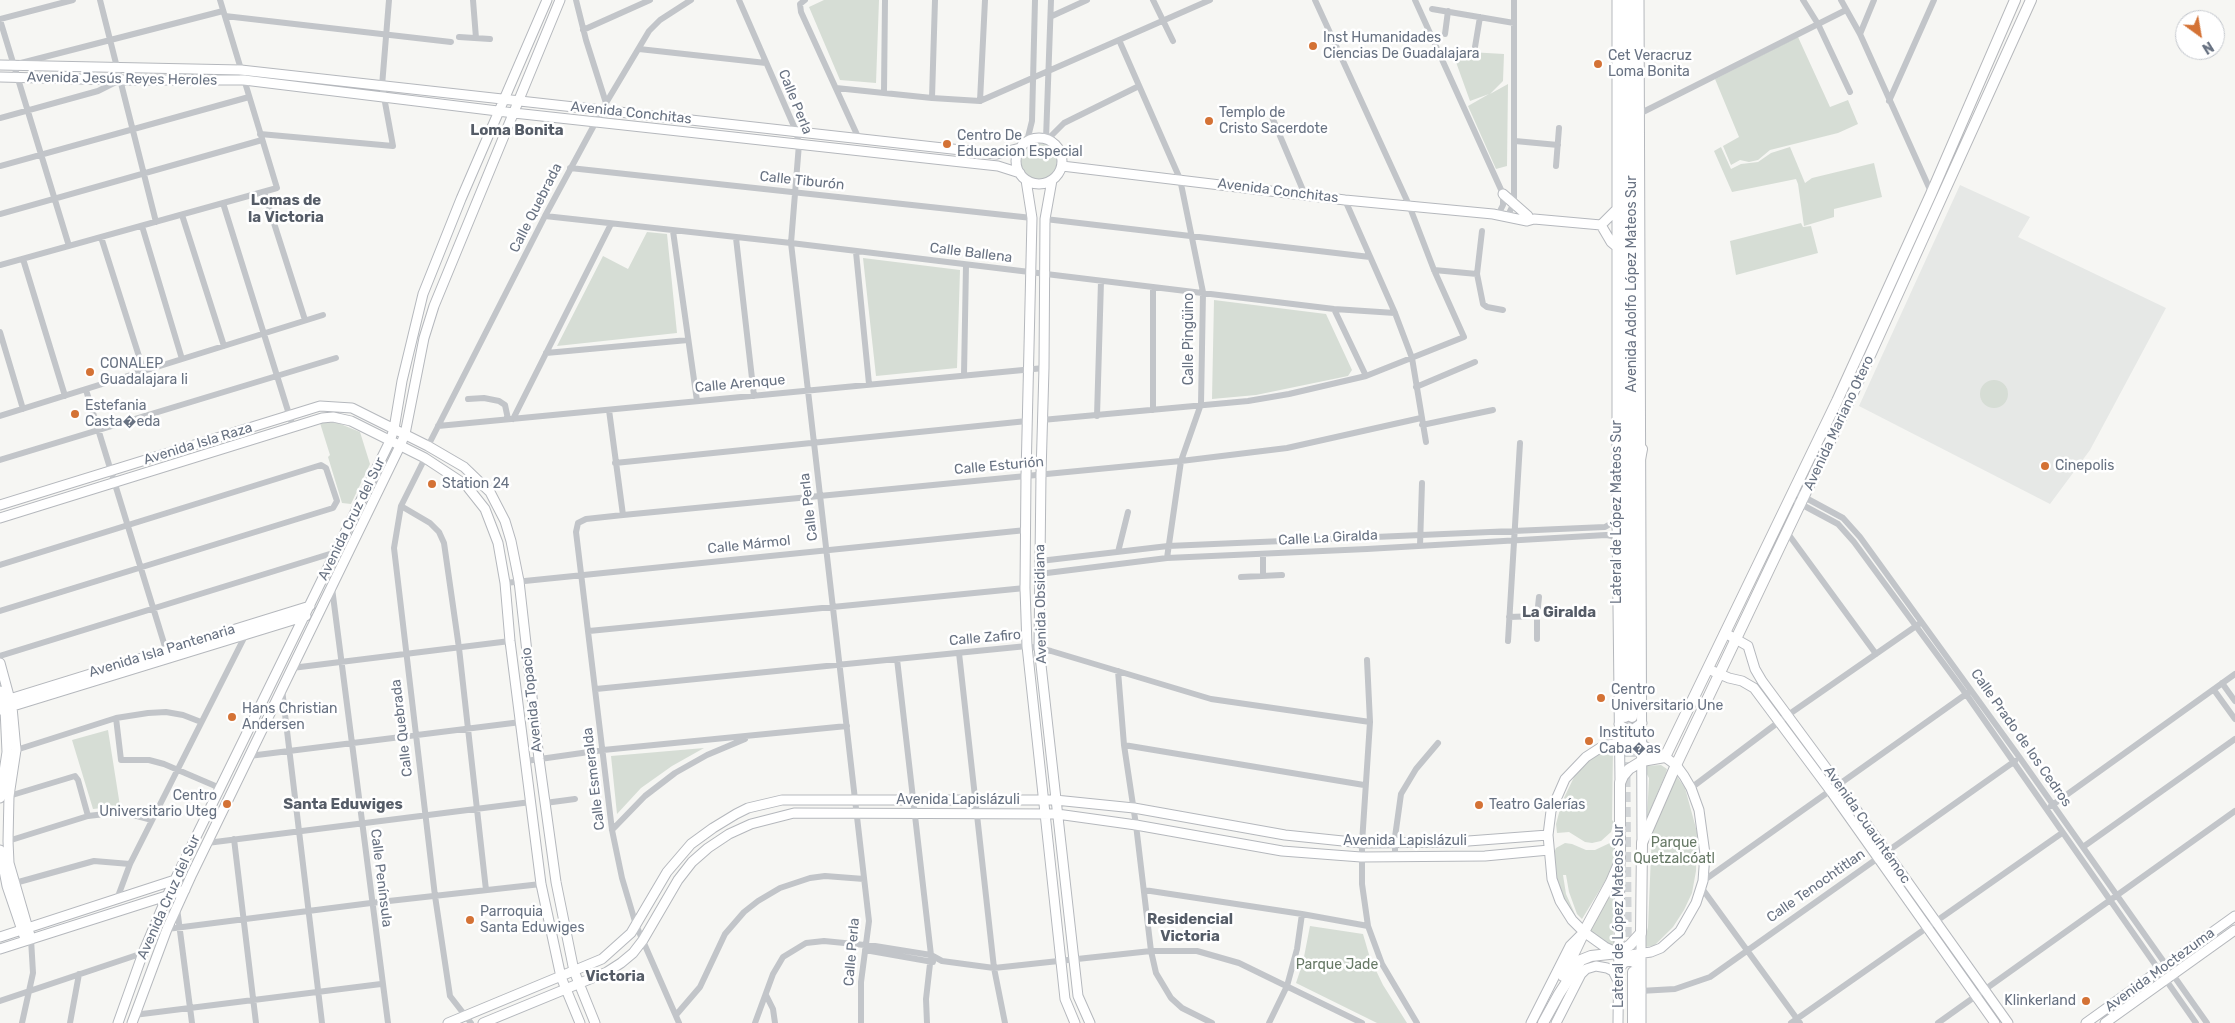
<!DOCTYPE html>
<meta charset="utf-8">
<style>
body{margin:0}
#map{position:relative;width:2235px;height:1023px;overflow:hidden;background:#f6f6f3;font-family:Rubik,sans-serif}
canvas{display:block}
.north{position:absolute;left:2175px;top:10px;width:50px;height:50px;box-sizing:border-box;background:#fff;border:1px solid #c3c7cd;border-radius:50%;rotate:148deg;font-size:14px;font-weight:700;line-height:20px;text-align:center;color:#687282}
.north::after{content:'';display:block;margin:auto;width:18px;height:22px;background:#d47235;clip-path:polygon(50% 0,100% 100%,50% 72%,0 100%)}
</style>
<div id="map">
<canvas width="2235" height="1023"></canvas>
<div class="north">N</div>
</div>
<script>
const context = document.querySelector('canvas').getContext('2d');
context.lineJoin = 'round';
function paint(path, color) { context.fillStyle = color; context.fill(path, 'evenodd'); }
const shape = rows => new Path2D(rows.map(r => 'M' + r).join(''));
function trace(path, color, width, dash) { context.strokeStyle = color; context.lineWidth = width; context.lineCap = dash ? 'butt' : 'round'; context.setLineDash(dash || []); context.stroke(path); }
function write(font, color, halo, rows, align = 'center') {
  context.font = font + ' Rubik,sans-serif'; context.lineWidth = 5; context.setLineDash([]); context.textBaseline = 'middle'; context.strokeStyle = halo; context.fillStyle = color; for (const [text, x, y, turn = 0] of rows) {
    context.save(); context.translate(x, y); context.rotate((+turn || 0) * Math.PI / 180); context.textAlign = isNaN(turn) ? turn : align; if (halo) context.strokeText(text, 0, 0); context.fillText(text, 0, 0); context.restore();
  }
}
const built = shape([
 [1960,185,2030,217,2018,237,2166,308,2090,450,2050,504,1859,406]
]);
const green = shape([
 [824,0,879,0,876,83,840,80,809,7],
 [1798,37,1830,107,1848,100,1858,124,1838,133,1770,150,1758,160,1749,162,1740,160,1731,165,1723,146,1739,137,1715,79],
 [1452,51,1504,54,1503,81,1490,94,1508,84,1507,166,1496,169,1468,106,1489,94,1470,101],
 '1021 161a18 18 0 1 1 36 0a18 18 0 1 1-36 0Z',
 [1721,147,1731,169,1741,164,1758,162,1771,153,1790,147,1805,183,1812,178,1874,163,1882,197,1834,209,1834,217,1804,226,1798,184,1796,179,1732,192,1714,151],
 [1801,223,1803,227,1811,226,1818,253,1736,275,1730,241],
 [647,232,667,234,677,333,557,346,603,256,628,269],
 [863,258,960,270,957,368,876,376],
 [1214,300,1326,314,1352,370,1348,376,1256,395,1212,399],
 '1980 394a14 14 0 1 1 28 0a14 14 0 1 1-28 0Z',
 [326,422,338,423,360,432,370,464,351,504,342,503,328,457,330,455,320,423],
 [108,730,120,806,93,809,72,740],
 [704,748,672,766,641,788,617,814,611,756],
 [1608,748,1613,749,1612,820,1614,822,1611,832,1601,841,1592,843,1585,842,1569,832,1557,833,1556,824,1562,802,1576,773,1586,761],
 [1661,765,1667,769,1666,773,1647,818,1649,778,1645,771,1646,766],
 [1676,775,1685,788,1697,832,1696,871,1692,893,1684,910,1673,927,1654,946,1643,947,1648,927,1652,831],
 [1612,842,1614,844,1615,856,1610,873,1582,919,1577,914,1569,892,1566,875,1563,875,1566,894,1578,921,1564,900,1556,880,1554,853,1556,848,1565,843,1572,844,1586,850,1595,850],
 [1615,884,1617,892,1614,900,1613,934,1617,944,1616,947,1613,947,1589,930],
 [1310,926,1363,934,1370,958,1383,985,1407,1023,1377,1023,1296,983,1303,962]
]);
const primaryTunnel = shape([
 [1625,717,1627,972],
 [1632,717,1632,773]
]);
const street = shape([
 [100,0,156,222],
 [473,0,476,38],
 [576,0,586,40,606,103],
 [739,0,796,131,799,144,791,243,869,921,861,982,861,1023],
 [805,0,800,4,801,12,859,139],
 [1153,0,1173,41],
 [1415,0,1503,194,1503,205,1499,213],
 [1803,0,1818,24,1850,92],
 [1841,0,1860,34,1932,194],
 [1432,9,1514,23],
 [225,16,451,42],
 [1052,16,1087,0],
 [0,19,73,0],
 [0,20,69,246],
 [583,30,650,0],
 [1445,34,1448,11],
 [1860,34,1874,0],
 [459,37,490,39],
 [1119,40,1180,179,1203,292,1201,404,1181,461,1167,558],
 [1475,47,1480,17],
 [639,49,766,63],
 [21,63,223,11],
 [836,88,932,98,980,101,1210,0],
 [884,92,885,0],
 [932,98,935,0],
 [980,101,985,0],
 [1889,101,1934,0],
 [1639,114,1846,10],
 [1272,117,1305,195],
 [0,118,98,91,118,81],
 [260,134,393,146,382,86,389,0],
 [1046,139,1051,0],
 [1048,139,1064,123,1139,86],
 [1027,141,1032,121,1035,0],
 [1515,141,1558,145],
 [0,166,249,97],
 [1556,166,1559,128],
 [570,168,1032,218],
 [264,192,305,320],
 [1345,200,1395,313,1412,358,1426,442],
 [223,203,293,427],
 [1509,213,1514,203,1514,0],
 [0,214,262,140],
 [182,215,224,346],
 [545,216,791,243,1334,309,1395,313],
 [1045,219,1370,257],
 [142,226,182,359],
 [673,231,697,401],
 [1482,231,1477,274,1483,304,1487,307,1503,310],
 [101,237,144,372],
 [736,238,754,396],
 [856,252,869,384],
 [23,259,65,396],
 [0,265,277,188,220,0],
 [1434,270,1477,274],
 [1153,287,1153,410],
 [1334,309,1366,376],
 [0,332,23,409],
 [546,353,688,340],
 [964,375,966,265],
 [1416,387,1475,362],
 [86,390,167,653],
 [468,399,484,398,499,401,505,405,508,419],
 [609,410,623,515],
 [0,416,323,315],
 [1097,416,1101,281],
 [513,419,611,224],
 [1042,420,1248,401,1289,394,1366,376,1464,337,1434,270,1409,205,1315,0],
 [1422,425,1493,410],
 [438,426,1044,368],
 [428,446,545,216,606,103,649,31,660,20,691,0],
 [425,458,401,506,394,548,435,896,450,996,471,1023],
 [0,460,336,358],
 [615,463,1027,421],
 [1793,491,1843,518,1860,537,2020,758,2207,1023],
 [1797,502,1838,524,1854,542,1966,694,2196,1023],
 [401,506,430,523,439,532,444,543,459,648,486,890],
 [1786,531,1876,654],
 [1420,546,1422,483],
 [1118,552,1128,512],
 [1040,561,1168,546,1605,527,1617,520],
 [0,565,321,465,326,468,337,501,333,508,0,611],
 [1039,574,1167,558,1367,549,1606,535,1612,536,1617,540],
 [1263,575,1263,554],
 [1241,577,1282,575],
 [505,583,1026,530],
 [332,588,388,1023],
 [1509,617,1537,616,1539,597],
 [589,631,1025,588],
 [1537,639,1537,616],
 [1508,641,1520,443],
 [959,653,994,968,1005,1023],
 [0,656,336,552],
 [897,659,931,955,926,999,927,1023],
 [1367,660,1370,722,1362,843,1362,884,1368,926,1382,964,1417,1023],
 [292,668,510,641],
 [1118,671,1124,745,1136,825,1151,951,1156,973,1171,998,1182,1008,1212,1023],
 [2222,683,2235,701],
 [282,689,322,1023],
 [596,689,1027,646,1051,651,1211,699,1370,722],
 [2214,690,2235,719],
 [116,718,121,760,149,760,164,764,220,788],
 [1124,745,1364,785],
 [16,750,116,718,148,713,166,712,183,715,201,722],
 [249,756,521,722],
 [526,761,603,750,847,726],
 [1691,788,1788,715,1919,624],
 [9,796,75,776,78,780,88,816],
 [545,803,575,799],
 [2051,806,2235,674],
 [612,830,645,796,675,773,707,755,745,739],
 [234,839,256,1023],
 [8,841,88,816,122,812,152,820],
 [207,843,531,802],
 [2083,847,2235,739],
 [1395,857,1395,837,1401,794,1416,769,1438,743],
 [1703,881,1969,692],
 [15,883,94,861,130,864],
 [1701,887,1800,1023],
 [1144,890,1302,914,1368,926],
 [117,899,130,864,245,636,244,632],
 [177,908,192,1023],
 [167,929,371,903,541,884],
 [865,950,933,962],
 [1640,991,1675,989,1710,977,2015,761],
 [766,995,773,1009,775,1023],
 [0,1001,143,953],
 [134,1015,381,984],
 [676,1015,700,987,725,934,744,912,758,901,780,888,810,878,825,876,864,879],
 [22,1023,33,973,31,939],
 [70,1023,79,974],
 [679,1023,636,925,622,878,612,830,576,532,578,523,586,519,623,515,1181,461,1287,448,1421,418],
 [755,1023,773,974,783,957,806,943,824,941,875,946,931,955,942,961,994,968,1151,951,1197,951,1239,963,1362,1023],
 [1269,1023,1287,986,1297,949,1302,914],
 [1791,1023,2062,833],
 [1938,1023,2235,811]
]);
const secondary = shape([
 [1617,0,1617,520,1620,782],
 [1639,0,1642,842],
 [0,65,241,70,997,154,1020,148],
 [0,77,120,80,244,80,514,113,998,166,1020,173],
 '1016 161a23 23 0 1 1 46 0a23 23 0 1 1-46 0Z',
 [1062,166,1345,200,1493,214,1527,221,1534,219,1601,225],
 [1026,180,1032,218,1026,476,1025,588,1027,646,1065,999,1075,1023],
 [1052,180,1045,219,1044,368,1041,474,1039,647,1078,996,1090,1023],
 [1503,194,1528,216],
 [1601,225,1611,242,1617,247],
 [1601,225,1617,209],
 [0,505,320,406,352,408,428,446,464,467,490,492,505,521,511,541,519,581,539,759,556,882,574,971,595,1023],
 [0,518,322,418,333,417,351,421,425,458,466,485,485,509,498,543,505,583,510,641,541,884,561,977,580,1023],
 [1725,633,1748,646,1755,669,1762,681,1838,784,2008,1023],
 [0,663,12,707,16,750,9,796,8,841,9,863,31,939],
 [1708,669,1729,678,1742,681,1754,688,1830,790,1995,1023],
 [0,691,5,709,7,752,0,798],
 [0,702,310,606],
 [0,710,306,616],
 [1619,724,1627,730,1632,730,1642,723],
 [1629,741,1642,745,1665,757,1676,765,1684,776,1691,788,1699,810,1705,854,1703,881,1696,903,1680,931,1661,948,1651,952,1630,955,1618,953,1605,947,1584,932,1572,920,1560,901,1552,879,1548,835,1551,811,1565,779,1586,757,1603,746,1629,741],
 [0,850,7,886,24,936],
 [0,937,178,879],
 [0,949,185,890],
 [1619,968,1625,962,1631,961,1640,966],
 [118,1023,143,953,168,894,390,441,394,429,402,381,423,294,461,199,547,0],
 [132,1023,167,929,192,874,400,446,405,434,424,338,434,306,560,0],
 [448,1023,602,959,631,933,667,872,691,844,713,828,736,814,748,808,782,800,1055,800,1134,808,1285,835,1362,843,1455,842,1548,835],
 [483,1023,607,972,621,963,633,953,643,940,678,880,692,862,708,848,729,834,751,824,794,813,1057,814,1136,825,1282,851,1361,857,1485,856,1549,850],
 [1531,1023,1570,946,1582,934],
 [1556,1023,1581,974,1586,969,1596,966,1607,968,1613,971,1618,981],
 [1618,1023,1620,863],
 [1641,1023,1641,933],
 [2086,1023,2235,916],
 [2105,1023,2235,930]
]);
const primary = shape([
 [1624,0,1625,717],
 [1632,0,1632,717],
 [1637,475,1642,449],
 [1633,972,1633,1023],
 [1563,976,1586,928,1611,882,1620,861,1620,783,1623,776,1629,769,1642,761,1665,757,1837,401,1931,194,2015,0],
 [1543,1023,1559,994,1581,960,1591,956,1618,953,1630,945,1641,933,1642,843,1676,765,1852,395,2031,0]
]);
const markers = [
 [1313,46,5,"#d47235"],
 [1598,64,5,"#d47235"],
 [1209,121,5,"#d47235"],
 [947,144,5,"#d47235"],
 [90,372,5,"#d47235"],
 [75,414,5,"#d47235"],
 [2045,466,5,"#d47235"],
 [432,484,5,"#d47235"],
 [1601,698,5,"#d47235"],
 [232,717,5,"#d47235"],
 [1589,741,5,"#d47235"],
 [227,804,5,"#d47235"],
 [1479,805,5,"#d47235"],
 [470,920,5,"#d47235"],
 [2086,1001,5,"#d47235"]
];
const poiNames = [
 ["Inst Humanidades",1323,38],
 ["Ciencias De Guadalajara",1323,54],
 ["Cet Veracruz",1608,56],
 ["Loma Bonita",1608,72],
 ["Templo de",1219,113],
 ["Cristo Sacerdote",1219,129],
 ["Centro De",957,136],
 ["Educacion Especial",957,152],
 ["CONALEP",100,364],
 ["Guadalajara Ii",100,380],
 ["Estefania",85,406],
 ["Casta�eda",85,422],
 ["Cinepolis",2055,466],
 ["Station 24",442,484],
 ["Centro",1611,690],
 ["Universitario Une",1611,706],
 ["Hans Christian",242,709],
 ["Andersen",242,725],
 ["Instituto",1599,733],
 ["Caba�as",1599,749],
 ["Centro",217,796,"right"],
 ["Universitario Uteg",217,812,"right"],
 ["Teatro Galerías",1489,805],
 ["Parroquia",480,912],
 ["Santa Eduwiges",480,928],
 ["Klinkerland",2076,1001,"right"]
];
const streetNames = [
 ["Avenida Jesús Reyes Heroles",122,79,1],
 ["Calle Perla",795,102,68],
 ["Avenida Conchitas",631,113,6],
 ["Calle Tiburón",802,181,6],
 ["Avenida Conchitas",1278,191,7],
 ["Calle Quebrada",536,208,-63],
 ["Calle Ballena",971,253,7],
 ["Avenida Adolfo López Mateos Sur",1632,284,-90],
 ["Calle Pingüino",1189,339,-90],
 ["Calle Arenque",740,384,-5],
 ["Avenida Mariano Otero",1839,423,-65],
 ["Avenida Isla Raza",198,444,-17],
 ["Calle Esturión",999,466,-5],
 ["Calle Perla",809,507,-97],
 ["Lateral de López Mateos Sur",1617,512,-90],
 ["Avenida Cruz del Sur",352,519,-64],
 ["Calle La Giralda",1328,538,-3],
 ["Calle Mármol",749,545,-6],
 ["Avenida Obsidiana",1041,604,-91],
 ["Calle Zafiro",985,638,-5],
 ["Avenida Isla Pantenaria",162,651,-17],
 ["Avenida Topacio",532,700,-96],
 ["Calle Quebrada",402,728,-97],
 ["Calle Prado de los Cedros",2021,738,55],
 ["Calle Esmeralda",594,779,-97],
 ["Avenida Lapislázuli",958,800],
 ["Avenida Cuauhtémoc",1867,825,55],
 ["Avenida Lapislázuli",1405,841],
 ["Calle Península",381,878,83],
 ["Calle Tenochtitlan",1816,886,-35],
 ["Avenida Cruz del Sur",169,897,-66],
 ["Lateral de López Mateos Sur",1619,916,-90],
 ["Calle Perla",852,952,-85],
 ["Avenida Moctezuma",2160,970,-36]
];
const parkNames = [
 ["Parque",1674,843],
 ["Quetzalcóatl",1674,859],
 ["Parque Jade",1337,965]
];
const neighbourhoodNames = [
 ["Loma Bonita",517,131],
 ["Lomas de",286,201],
 ["la Victoria",286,218],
 ["La Giralda",1559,613],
 ["Santa Eduwiges",343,805],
 ["Residencial",1190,920],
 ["Victoria",1190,937],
 ["Victoria",615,977]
];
paint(built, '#e6e8e6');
paint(green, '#d6ddd5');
trace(primaryTunnel, '#d2d5d7', 10, [10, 5]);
trace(secondary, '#b5b8bd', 11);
trace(primary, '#b6b8bc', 12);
trace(street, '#c2c5c9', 6);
trace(secondary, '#fff', 9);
trace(primary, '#fff', 10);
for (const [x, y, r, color] of markers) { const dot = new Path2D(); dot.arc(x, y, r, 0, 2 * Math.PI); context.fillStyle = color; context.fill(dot); trace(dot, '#fff', 2); }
write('14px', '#687282', '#fff', poiNames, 'left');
write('14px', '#687282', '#fff', streetNames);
write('14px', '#677966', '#fff', parkNames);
write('bold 15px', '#555c67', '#fff', neighbourhoodNames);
</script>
